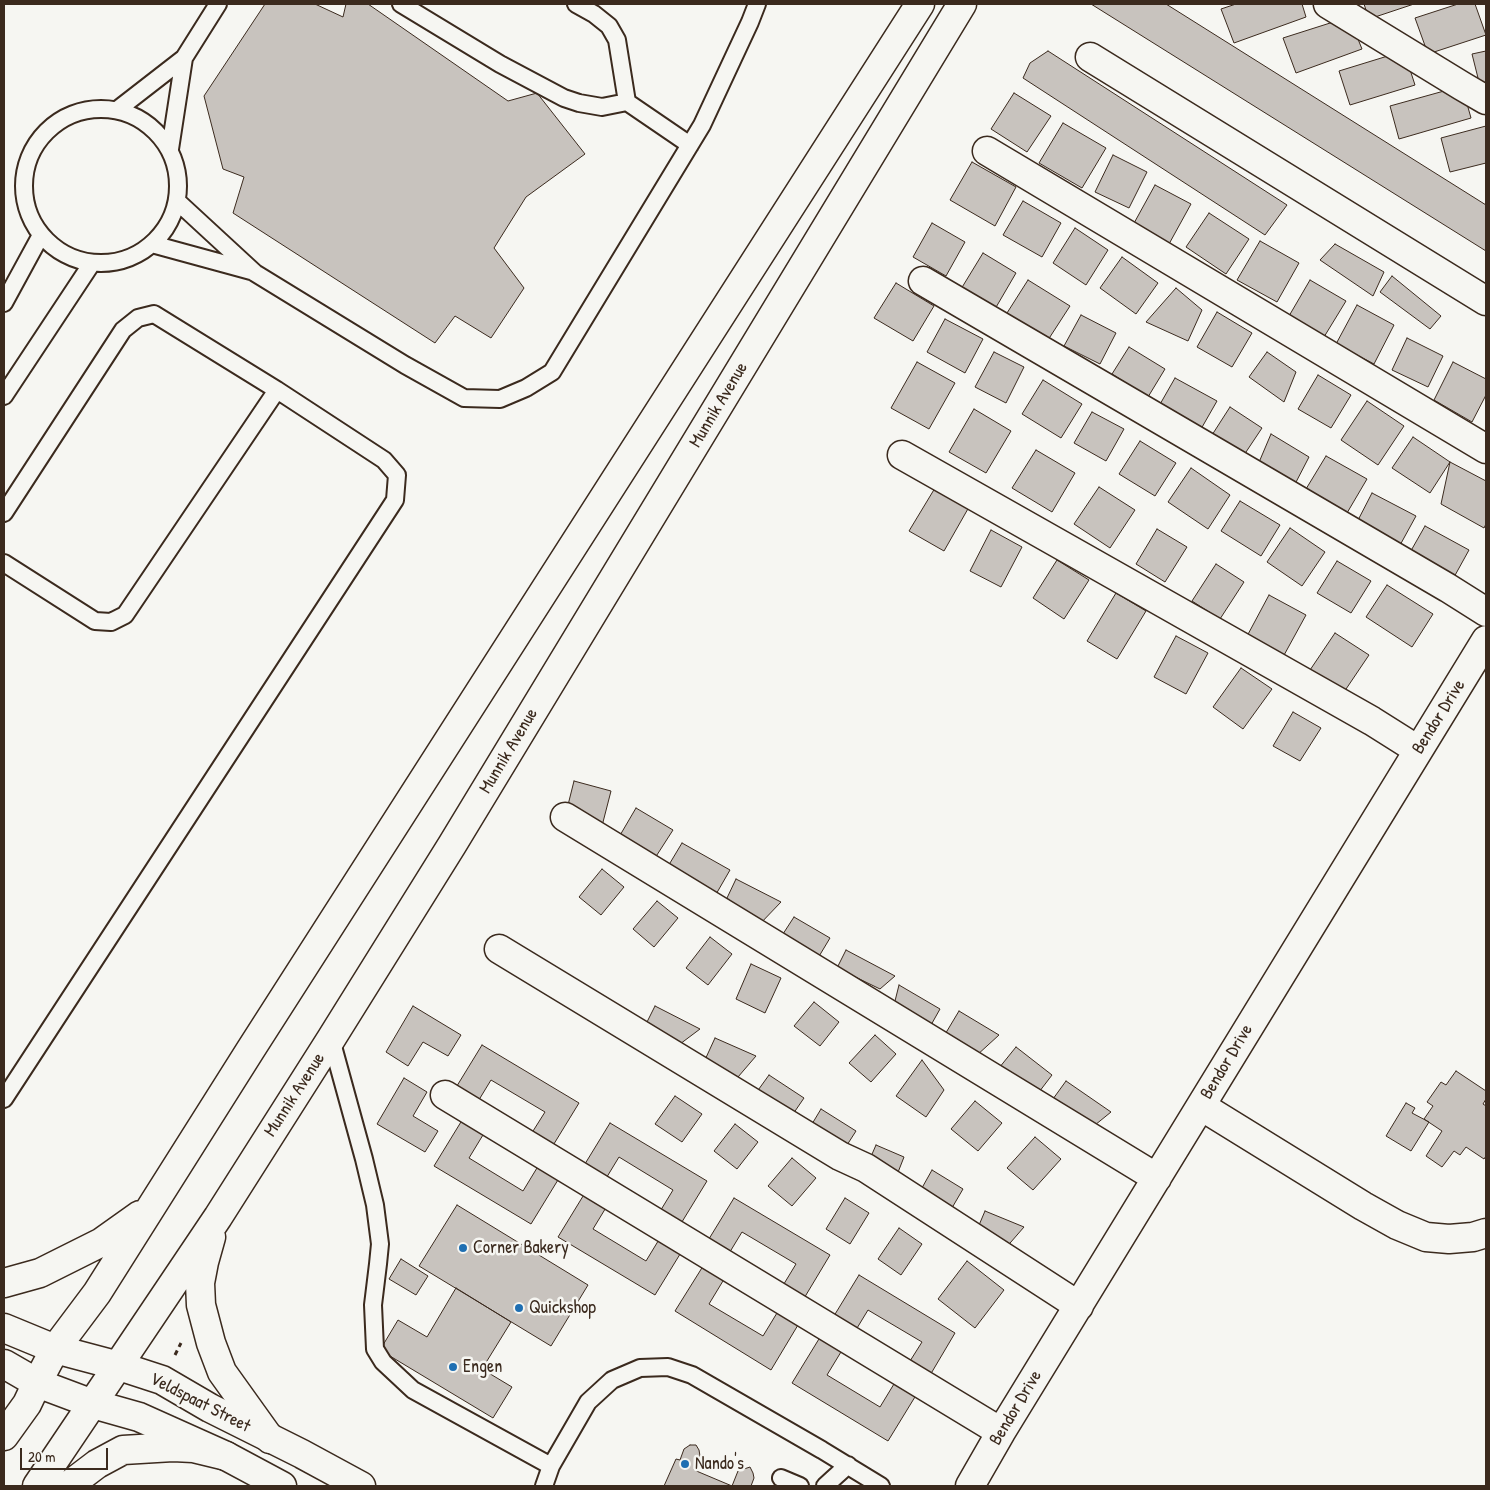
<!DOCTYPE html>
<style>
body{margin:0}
#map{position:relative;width:1490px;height:1490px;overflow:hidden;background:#f6f6f2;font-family:"Patrick Hand",sans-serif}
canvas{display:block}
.frame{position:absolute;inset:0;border:5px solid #3b2a1e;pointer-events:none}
.scale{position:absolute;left:20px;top:1448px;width:88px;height:22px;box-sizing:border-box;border:2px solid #3b2a1e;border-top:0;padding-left:6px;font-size:15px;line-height:18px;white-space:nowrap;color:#3b2a1e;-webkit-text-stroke:4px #f6f6f2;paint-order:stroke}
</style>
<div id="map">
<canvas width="1490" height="1490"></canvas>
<div class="frame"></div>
<div class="scale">20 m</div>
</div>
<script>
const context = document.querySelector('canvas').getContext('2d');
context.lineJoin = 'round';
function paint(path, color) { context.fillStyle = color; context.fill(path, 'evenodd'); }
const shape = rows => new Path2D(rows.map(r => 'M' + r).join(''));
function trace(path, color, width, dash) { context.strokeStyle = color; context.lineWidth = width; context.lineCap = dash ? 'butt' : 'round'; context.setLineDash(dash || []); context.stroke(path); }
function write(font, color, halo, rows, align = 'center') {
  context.font = font + ' "Patrick Hand",sans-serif'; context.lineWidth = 5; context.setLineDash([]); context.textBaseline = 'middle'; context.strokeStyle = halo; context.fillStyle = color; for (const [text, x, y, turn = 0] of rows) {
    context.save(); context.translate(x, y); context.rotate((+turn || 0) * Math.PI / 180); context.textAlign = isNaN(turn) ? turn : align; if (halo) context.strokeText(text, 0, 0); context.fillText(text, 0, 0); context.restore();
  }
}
const building = shape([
 [265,4,315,4,343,17,346,4,368,4,508,101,537,93,585,154,526,197,494,248,524,288,491,338,455,316,435,343,233,213,244,177,223,169,204,96,265,4],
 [1091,4,1166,4,1486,205,1486,251,1091,4],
 [1236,4,1302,4,1306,17,1234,43,1221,9,1236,4],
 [1364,4,1414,4,1369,19,1364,4],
 [1458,4,1475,4,1486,35,1428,54,1415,18,1458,4],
 [1349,17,1362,49,1296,73,1283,38,1349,17],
 [1048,51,1287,205,1265,235,1023,78,1030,63,1048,51],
 [1404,51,1415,85,1350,105,1339,71,1404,51],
 [1486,51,1486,97,1483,98,1472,54,1486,51],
 [1462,86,1471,118,1399,139,1390,106,1462,86],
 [1014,93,1051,116,1027,152,991,129,1014,93],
 [1063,123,1106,148,1082,188,1039,163,1063,123],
 [1486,126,1486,163,1450,172,1441,138,1486,126],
 [1113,155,1147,172,1129,208,1095,192,1113,155],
 [972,162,1016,187,995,226,950,200,972,162],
 [1155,185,1191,204,1169,244,1133,225,1155,185],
 [1023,201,1061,223,1042,257,1003,235,1023,201],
 [1209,213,1249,239,1226,274,1186,247,1209,213],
 [932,223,965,242,946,276,913,257,932,223],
 [1075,228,1108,250,1086,285,1053,263,1075,228],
 [1260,241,1299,263,1277,302,1237,280,1260,241],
 [1335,244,1384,272,1373,296,1320,260,1335,244],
 [983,253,1016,273,995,309,961,289,983,253],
 [1122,257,1158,283,1136,314,1100,288,1122,257],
 [1392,276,1441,316,1430,329,1380,292,1392,276],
 [1028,280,1070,306,1048,340,1007,313,1028,280],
 [1310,280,1346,301,1324,337,1289,316,1310,280],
 [896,283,934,306,913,341,874,318,896,283],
 [1176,288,1202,310,1188,341,1146,322,1176,288],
 [1357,305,1394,325,1374,364,1336,344,1357,305],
 [1217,312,1252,333,1232,367,1197,347,1217,312],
 [1081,315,1116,333,1100,364,1064,346,1081,315],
 [945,319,983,339,965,373,927,352,945,319],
 [1407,338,1443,356,1428,387,1392,370,1407,338],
 [1129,347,1165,369,1148,397,1112,374,1129,347],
 [994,352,1024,367,1006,403,975,387,994,352],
 [1267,352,1296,372,1284,402,1249,377,1267,352],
 [917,362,955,383,929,429,891,408,917,362],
 [1453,362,1486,379,1486,395,1472,422,1434,400,1453,362],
 [1318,375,1351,395,1331,428,1298,409,1318,375],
 [1175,378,1217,401,1201,429,1159,406,1175,378],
 [1043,380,1082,404,1061,438,1022,414,1043,380],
 [1367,401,1404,426,1378,465,1341,440,1367,401],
 [1230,407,1262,428,1244,455,1212,435,1230,407],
 [974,409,1011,431,986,473,949,452,974,409],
 [1092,412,1124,429,1106,461,1074,443,1092,412],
 [1271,434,1309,457,1294,486,1257,467,1271,434],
 [1413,437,1450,462,1430,493,1392,468,1413,437],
 [1140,441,1176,463,1155,496,1119,474,1140,441],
 [1036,450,1075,473,1052,512,1012,488,1036,450],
 [1326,456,1367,479,1347,513,1306,489,1326,456],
 [1450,462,1486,481,1486,524,1484,528,1441,504,1450,462],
 [1191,468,1230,495,1208,529,1168,502,1191,468],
 [1099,487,1135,510,1110,548,1074,524,1099,487],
 [935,488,969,507,944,551,909,531,935,488],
 [1372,493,1416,516,1399,547,1356,524,1372,493],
 [1240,501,1280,525,1261,556,1221,531,1240,501],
 [1425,526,1469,550,1448,588,1404,563,1425,526],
 [1290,528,1325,552,1302,586,1267,562,1290,528],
 [1157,529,1187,547,1165,582,1136,564,1157,529],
 [991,530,1022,547,1001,587,970,571,991,530],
 [1057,560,1089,580,1064,619,1033,598,1057,560],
 [1337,561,1371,581,1351,613,1317,593,1337,561],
 [1216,564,1244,582,1220,619,1192,601,1216,564],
 [1387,585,1433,614,1412,647,1366,617,1387,585],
 [1116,593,1146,611,1117,659,1087,641,1116,593],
 [1269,595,1306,615,1283,657,1246,638,1269,595],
 [1335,633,1369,655,1342,695,1308,673,1335,633],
 [1176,636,1208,653,1186,694,1154,677,1176,636],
 [1241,668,1272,689,1243,729,1213,707,1241,668],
 [1293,712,1321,728,1300,761,1273,746,1293,712],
 [574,781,611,791,602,826,565,817,574,781],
 [636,808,673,830,655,858,619,837,636,808],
 [682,843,730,870,715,896,667,868,682,843],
 [602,869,624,887,601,915,579,897,602,869],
 [736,879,781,902,758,926,727,898,736,879],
 [657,901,678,918,654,947,633,929,657,901],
 [794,917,830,938,818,958,781,937,794,917],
 [710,937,732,954,708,985,686,968,710,937],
 [846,950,895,976,880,989,837,968,846,950],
 [751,964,781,978,765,1013,736,999,751,964],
 [899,985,940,1009,931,1025,894,1005,899,985],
 [814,1002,839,1022,820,1046,794,1026,814,1002],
 [413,1006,461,1035,448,1056,423,1042,408,1066,386,1052,413,1006],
 [655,1006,700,1029,680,1044,645,1026,655,1006],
 [959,1011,999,1035,976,1056,944,1036,959,1011],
 [875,1035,896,1054,871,1082,849,1063,875,1035],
 [715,1038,756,1056,738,1077,704,1062,715,1038],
 [482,1045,579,1103,549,1152,528,1139,545,1112,491,1080,474,1108,452,1094,482,1045],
 [1016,1047,1052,1075,1036,1096,999,1068,1016,1047],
 [922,1060,944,1090,926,1117,896,1096,922,1060],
 [1456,1071,1486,1091,1486,1099,1483,1104,1486,1106,1486,1156,1484,1159,1466,1147,1460,1155,1454,1151,1442,1167,1426,1156,1442,1131,1424,1119,1433,1106,1427,1102,1441,1082,1446,1085,1456,1071],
 [769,1075,804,1098,791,1117,756,1093,769,1075],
 [404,1078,427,1092,413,1116,438,1131,425,1152,377,1124,404,1078],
 [1066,1081,1111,1112,1095,1125,1045,1110,1066,1081],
 [675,1096,702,1114,682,1142,655,1124,675,1096],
 [975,1101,1002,1123,978,1151,951,1129,975,1101],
 [1406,1103,1415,1108,1412,1113,1429,1122,1411,1151,1386,1136,1406,1103],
 [821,1109,856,1131,840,1156,806,1134,821,1109],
 [464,1117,486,1130,469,1158,523,1191,540,1163,561,1175,531,1224,434,1166,464,1117],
 [610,1123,707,1181,677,1230,656,1218,673,1190,619,1157,602,1185,580,1172,610,1123],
 [735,1124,758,1142,737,1169,714,1151,735,1124],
 [1035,1137,1061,1159,1033,1190,1007,1168,1035,1137],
 [876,1145,904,1157,895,1180,866,1168,876,1145],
 [792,1158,816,1178,792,1206,768,1186,792,1158],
 [932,1170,963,1189,949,1213,918,1195,932,1170],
 [588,1188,610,1201,593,1229,646,1261,663,1233,685,1246,655,1295,558,1237,588,1188],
 [734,1198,830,1255,800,1305,779,1292,796,1264,742,1232,725,1260,704,1247,734,1198],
 [845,1198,869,1213,850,1244,826,1229,845,1198],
 [457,1205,588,1285,551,1346,419,1266,457,1205],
 [985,1211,1024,1227,1004,1250,974,1237,985,1211],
 [899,1228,922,1244,901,1275,878,1259,899,1228],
 [401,1259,428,1276,416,1295,389,1279,401,1259],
 [967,1261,1004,1290,975,1328,938,1299,967,1261],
 [705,1263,726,1276,709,1304,763,1336,780,1308,801,1320,771,1370,675,1311,705,1263],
 [859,1275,955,1333,926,1382,905,1369,922,1342,868,1310,851,1338,829,1324,859,1275],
 [456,1288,511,1322,482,1369,512,1387,493,1418,380,1350,398,1320,427,1337,456,1288],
 [822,1334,844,1347,827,1375,880,1407,897,1379,918,1392,888,1441,792,1383,822,1334],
 [690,1445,696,1445,699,1450,700,1456,694,1470,732,1486,738,1471,750,1467,753,1473,754,1478,751,1486,664,1486,676,1459,680,1460,684,1449,690,1445]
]);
const path = shape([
 [175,1355,181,1343]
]);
const service = shape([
 [401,4,500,64,564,98,579,103,602,107,627,102,690,145],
 [576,4,594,14,609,26,617,40,627,102],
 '24 186a77 77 0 1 1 154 0a77 77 0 1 1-154 0Z',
 [117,110,184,58,218,4],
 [170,149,184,58],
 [178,202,255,273,405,365,464,398,500,399,526,388,552,372,702,125,750,22,757,4],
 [152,244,251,271],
 [4,303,41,235],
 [4,396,92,263],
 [4,513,123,330,138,318,154,314,277,390,384,460,397,475,395,500,4,1099],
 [4,563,95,621,111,622,125,615,277,390],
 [331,1039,364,1159,375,1205,380,1244,378,1264,373,1305,375,1349,383,1362,413,1390,551,1466],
 [781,1478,800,1486],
 [544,1486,551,1466,588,1402,612,1380,640,1368,668,1367,692,1375,822,1450,881,1486],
 [825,1486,848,1465]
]);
const minor = shape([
 [1328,4,1462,86,1486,100],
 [1090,57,1486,301],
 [987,151,1486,449],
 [923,281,1448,588,1486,612],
 [902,455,1372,721,1418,750],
 [565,817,1157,1178],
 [499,949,840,1156,866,1168,1079,1306],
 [445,1095,1001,1432],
 [1201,1106,1363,1206,1397,1225,1426,1237,1449,1239,1473,1237,1486,1233],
 [4,1328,55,1349],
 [4,1364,37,1383],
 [970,1486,1001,1432,1486,640]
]);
const tertiary = shape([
 [55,1349,119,1366,162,1380,210,1408,302,1454,361,1486],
 [37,1383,93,1404,139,1417,226,1456,282,1486]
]);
const primary = shape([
 [211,1237,204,1262,200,1283,201,1305,211,1343,222,1372,270,1439],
 [4,1283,40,1273,102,1242,140,1215],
 [4,1436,27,1404,37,1383,55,1349,97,1293,251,1049,920,4],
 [37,1486,218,1217,331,1039,452,845,962,4],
 [68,1486,97,1464,123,1450,173,1447,193,1448,226,1456]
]);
const markers = [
 [463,1248,5,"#1f6fb2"],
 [519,1308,5,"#1f6fb2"],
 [453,1367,5,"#1f6fb2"],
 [685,1464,5,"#1f6fb2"]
];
const streetNames = [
 ["Munnik Avenue",719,405,-59],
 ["Bendor Drive",1439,717,-58],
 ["Munnik Avenue",509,751,-59],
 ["Bendor Drive",1227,1062,-59],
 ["Munnik Avenue",295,1095,-57],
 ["Veldspaat Street",200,1403,27],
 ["Bendor Drive",1016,1408,-59]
];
const poiNames = [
 ["Corner Bakery",473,1248],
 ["Quickshop",529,1308],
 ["Engen",463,1367],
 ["Nando's",695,1464]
];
paint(building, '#c8c3be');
trace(building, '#3b2a1e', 1);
trace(service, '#3b2a1e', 20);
trace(minor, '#3b2a1e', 31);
trace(tertiary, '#3b2a1e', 31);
trace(primary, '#3b2a1e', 31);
trace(path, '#3b2a1e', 3, [5, 4]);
trace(service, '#f6f6f2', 16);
trace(minor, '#f6f6f2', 28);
trace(tertiary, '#f6f6f2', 28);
trace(primary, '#f6f6f2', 28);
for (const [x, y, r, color] of markers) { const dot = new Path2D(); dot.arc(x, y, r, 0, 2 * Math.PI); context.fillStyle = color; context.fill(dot); trace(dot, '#f6f6f2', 2); }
write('18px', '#3b2a1e', '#f6f6f2', streetNames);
write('18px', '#3b2a1e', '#f6f6f2', poiNames, 'left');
</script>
